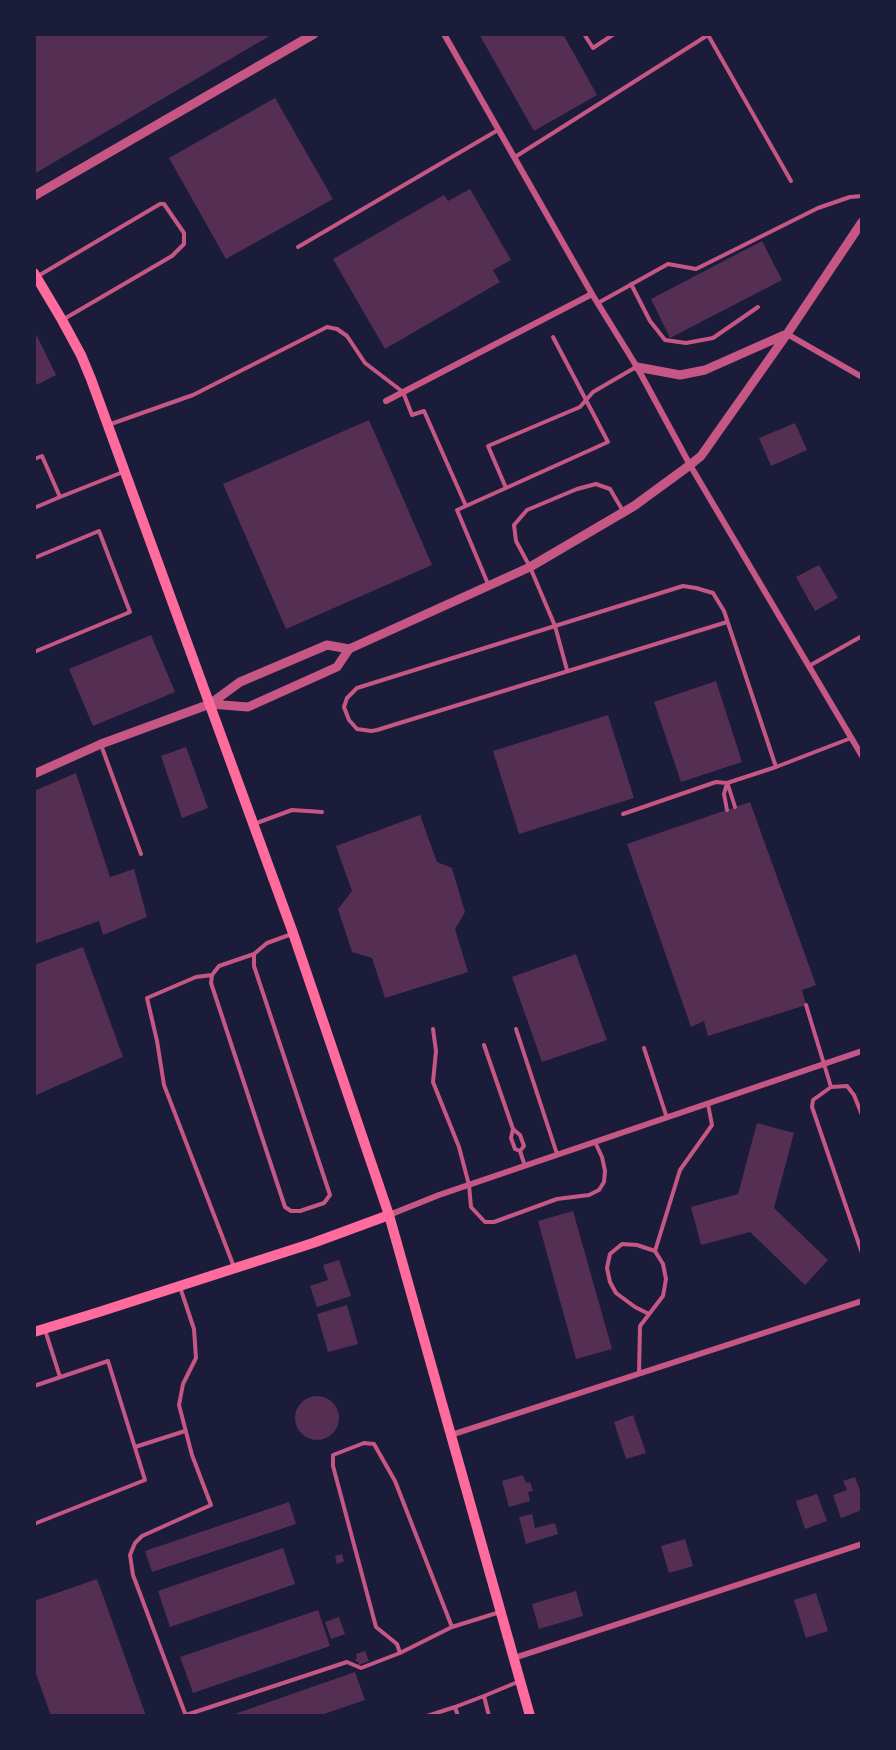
<!DOCTYPE html>
<style>
body{margin:0}
#map{position:relative;width:896px;height:1750px;overflow:hidden;background:#1b1b3a;font-family:"Fira Sans",sans-serif}
canvas{display:block}
.frame{position:absolute;inset:0;border:36px solid #1b1b3a;pointer-events:none}
</style>
<div id="map">
<canvas width="896" height="1750"></canvas>
<div class="frame"></div>
</div>
<script>
const context = document.querySelector('canvas').getContext('2d');
context.lineJoin = 'round';
function paint(path, color) { context.fillStyle = color; context.fill(path, 'evenodd'); }
const shape = rows => new Path2D(rows.map(r => 'M' + r).join(''));
function trace(path, color, width, dash) { context.strokeStyle = color; context.lineWidth = width; context.lineCap = dash ? 'butt' : 'round'; context.setLineDash(dash || []); context.stroke(path); }
const building = shape([
 [34,34,273,34,34,174],
 [479,34,563,34,597,95,534,131],
 [275,98,333,199,226,259,169,158],
 [470,189,511,260,493,270,500,282,385,349,333,259,444,195,448,201],
 [762,241,782,280,670,338,651,299],
 [34,330,56,375,34,386],
 [369,420,432,565,286,629,223,484],
 [795,423,807,450,771,466,759,438],
 [819,565,838,598,815,611,796,577],
 [151,635,175,692,93,726,69,669],
 [716,681,742,762,681,782,654,702],
 [608,715,634,798,519,834,493,751],
 [186,747,208,808,182,818,161,756],
 [76,773,110,877,134,869,147,917,103,935,99,921,34,944,34,791],
 [750,802,816,985,802,990,806,1005,708,1036,704,1021,691,1027,627,844],
 [420,815,437,862,452,868,465,912,455,929,468,972,385,998,372,958,352,952,338,909,352,891,336,846],
 [83,947,123,1057,36,1095,34,1092,34,965],
 [576,954,607,1040,542,1062,512,977],
 [757,1123,794,1133,774,1208,828,1260,805,1285,750,1232,701,1245,691,1207,738,1194],
 [573,1211,612,1349,576,1359,538,1221],
 [339,1260,351,1296,317,1307,310,1286,328,1280,323,1265],
 [347,1305,358,1344,328,1352,317,1314],
 '295 1418a22 22 0 1 1 44 0a22 22 0 1 1-44 0Z',
 [633,1415,646,1453,626,1459,614,1422],
 [523,1475,526,1483,530,1482,533,1491,528,1492,530,1501,509,1507,502,1481],
 [855,1477,862,1496,862,1510,841,1518,833,1495,847,1490,843,1481],
 [817,1494,827,1521,805,1529,796,1501],
 [289,1502,296,1524,152,1572,145,1551],
 [532,1514,535,1528,555,1523,558,1534,526,1544,519,1517],
 [685,1539,693,1566,669,1573,661,1546],
 [283,1548,295,1584,170,1627,158,1591],
 [342,1554,344,1561,337,1564,335,1556],
 [97,1579,146,1716,51,1716,34,1668,34,1601],
 [576,1591,583,1616,539,1629,532,1604],
 [816,1593,828,1631,806,1638,794,1600],
 [318,1610,330,1646,193,1693,180,1657],
 [339,1617,345,1634,331,1639,325,1622],
 [365,1651,369,1661,359,1665,358,1661,356,1662,355,1659,357,1659,356,1654],
 [355,1672,365,1700,318,1716,229,1716]
]);
const service = shape([
 [584,34,593,48,614,34],
 [515,157,708,35,791,181],
 [298,247,498,130],
 [38,276,160,204,164,204,184,233,184,244,172,256,64,319],
 [631,284,650,321,665,340,686,343,713,338,758,307],
 [598,303,668,264,696,269,818,208,850,197,862,196],
 [108,425,193,395,327,327,337,329,347,336,365,363,403,392,412,415,424,411,466,506],
 [34,459,42,456,60,497,34,508],
 [506,488,608,442,553,337],
 [60,497,123,472],
 [623,511,610,489,596,484,577,489,527,510,514,525,516,541,530,567,555,626,683,586,696,588,713,593,724,611,776,767,851,738],
 [34,558,99,531,130,612,34,652],
 [488,584,457,510,506,488,488,446,580,407,593,392,636,367],
 [809,666,862,636],
 [567,670,555,626,357,688,347,698,344,707,349,720,357,729,371,731,377,730,727,622],
 [101,745,141,854],
 [728,785,735,807],
 [727,810,724,794,727,783],
 [623,814,716,782,727,783,776,767],
 [254,824,292,810,322,812],
 [254,954,254,966,330,1195,324,1203,300,1211,291,1211,285,1207,211,983,212,975,219,966,254,954,267,943,292,934],
 [212,975,196,977,147,998,157,1041,164,1085,234,1267],
 [806,1005,831,1087,847,1086,854,1095,862,1115],
 [433,1029,436,1051,433,1082,459,1147,469,1185,471,1207,485,1222,494,1222,557,1199,589,1195,599,1190,604,1182,605,1171,602,1157,595,1142],
 [516,1029,557,1154],
 [484,1045,513,1129],
 [644,1048,667,1118],
 [831,1087,813,1100,812,1107,862,1253],
 [520,1151,524,1146,520,1135,513,1129,511,1138,515,1149,520,1151,525,1166],
 [180,1287,194,1329,196,1358,183,1384,179,1405,192,1455,211,1505,142,1536,135,1543,130,1555,133,1575,186,1716],
 [649,1314,635,1307,616,1293,610,1282,607,1268,610,1254,622,1244,637,1245,655,1251],
 [45,1330,60,1377],
 [639,1374,640,1326,663,1296,666,1279,663,1264,655,1251,680,1170,712,1125,708,1104],
 [34,1386,108,1361,145,1480,34,1524],
 [135,1447,185,1431],
 [400,1653,397,1644,376,1627,333,1466,333,1455,364,1443,374,1444,395,1481,452,1627],
 [186,1715,347,1662,361,1668,400,1653,452,1627,500,1612],
 [427,1716,455,1707],
 [458,1716,455,1707,484,1696],
 [489,1716,484,1696,520,1681]
]);
const minor = shape([
 [444,34,592,294,637,367,690,465,862,756],
 [787,334,862,377],
 [386,401,592,294],
 [389,1215,439,1195,862,1051],
 [451,1435,862,1301],
 [514,1658,862,1544]
]);
const tertiary = shape([
 [34,196,314,34],
 [637,367,680,375,705,370,784,335],
 [210,704,248,707,337,667,349,649,530,567,634,506,690,465,701,456,787,334,862,222],
 [34,774,101,744,210,704,240,682,327,645,349,649]
]);
const secondary = shape([
 [34,273,62,320,81,355,91,379,293,933,389,1215,530,1716],
 [34,1332,99,1312,313,1243,389,1215]
]);
paint(building, '#542f53');
trace(service, '#c65784', 4);
trace(minor, '#c65784', 6);
trace(tertiary, '#c65784', 9);
trace(secondary, '#ff6b9d', 10);
</script>
